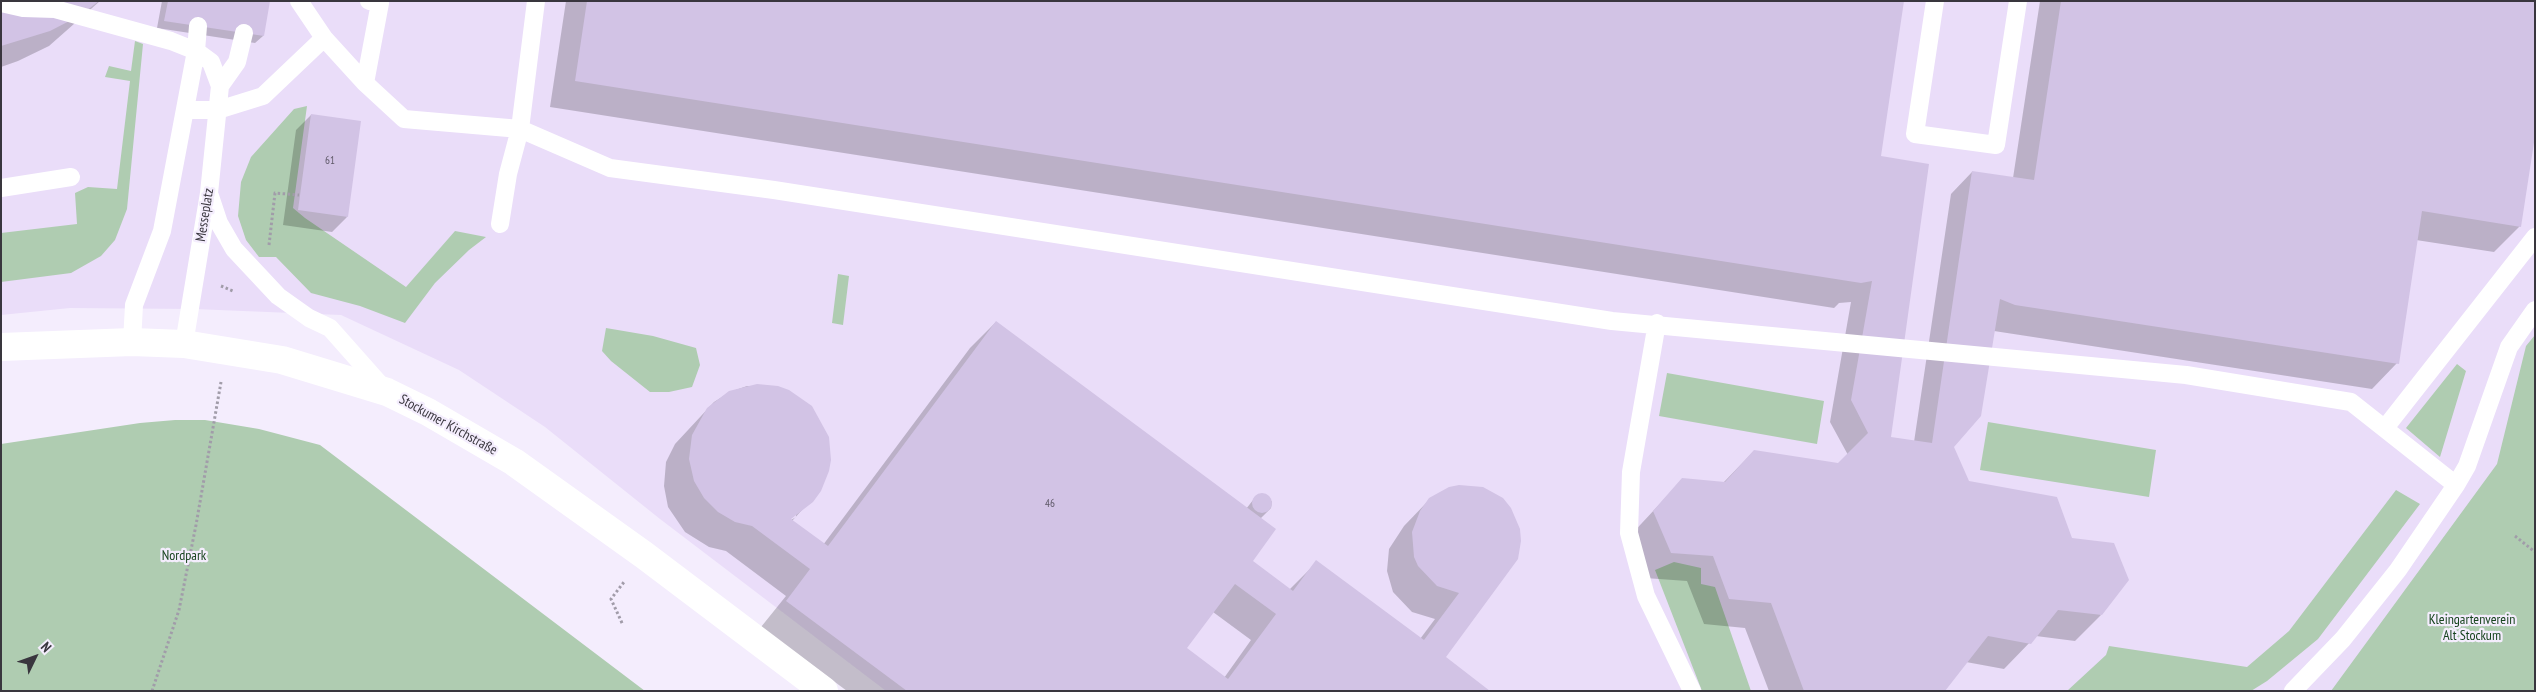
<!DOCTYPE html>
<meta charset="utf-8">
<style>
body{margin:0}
#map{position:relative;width:2536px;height:692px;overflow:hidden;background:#f4edfd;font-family:"PT Sans Narrow",sans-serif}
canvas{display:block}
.frame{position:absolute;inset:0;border:2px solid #39363e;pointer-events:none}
.north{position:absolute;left:10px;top:632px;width:50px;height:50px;-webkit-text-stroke:4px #f4edfd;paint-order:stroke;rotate:48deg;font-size:14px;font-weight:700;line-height:20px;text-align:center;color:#39363e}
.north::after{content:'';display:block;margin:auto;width:18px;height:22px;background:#39363e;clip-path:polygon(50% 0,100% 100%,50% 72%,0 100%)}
</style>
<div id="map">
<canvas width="2536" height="692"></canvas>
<div class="frame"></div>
<div class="north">N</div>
</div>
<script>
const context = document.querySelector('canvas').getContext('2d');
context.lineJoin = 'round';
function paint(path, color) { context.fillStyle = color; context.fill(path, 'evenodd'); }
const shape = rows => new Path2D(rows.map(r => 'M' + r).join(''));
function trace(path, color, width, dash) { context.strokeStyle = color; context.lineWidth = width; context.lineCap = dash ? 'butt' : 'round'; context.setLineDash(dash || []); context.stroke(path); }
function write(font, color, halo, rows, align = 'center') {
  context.font = font + ' "PT Sans Narrow",sans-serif'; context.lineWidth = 4.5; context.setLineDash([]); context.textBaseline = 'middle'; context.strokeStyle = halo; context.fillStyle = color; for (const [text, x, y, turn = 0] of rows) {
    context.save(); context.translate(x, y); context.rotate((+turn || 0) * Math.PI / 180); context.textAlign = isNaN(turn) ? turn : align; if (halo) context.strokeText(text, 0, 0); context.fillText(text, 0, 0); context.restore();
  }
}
const built = shape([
 [1,1,2535,1,2535,453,2529,450,2348,691,886,691,660,519,545,427,459,370,341,315,194,309,70,308,1,315]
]);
const green = shape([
 [135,41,143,44,127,209,115,240,101,256,71,273,1,282,1,233,77,224,75,193,88,187,117,189,130,81,105,77,109,66,131,71],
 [307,106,293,208,305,218,406,287,455,231,486,237,469,250,435,283,405,323,360,306,311,293,276,257,259,257,246,240,238,216,241,182,251,157,294,109],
 [838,274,849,276,843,325,832,323],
 [606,328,653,336,696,348,700,365,692,387,669,392,650,392,611,361,602,351],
 [2535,335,2535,691,2331,691,2497,464,2526,346],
 [2457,364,2466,371,2440,457,2406,428],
 [1667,373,1824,401,1817,444,1659,416],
 [175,420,205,420,259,429,320,445,645,691,1,691,1,444,140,423],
 [1988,422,2156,450,2149,497,1980,470],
 [2396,490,2420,504,2318,639,2267,681,2251,691,2067,691,2106,655,2109,646,2247,667,2289,631],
 [1674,562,1701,568,1701,584,1715,587,1751,691,1702,691,1655,570]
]);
const shadow = shape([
 [1,1,100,1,49,46,18,61,1,67],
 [162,1,268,1,263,36,255,43,157,28],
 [566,1,1903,1,1879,159,1889,438,1914,442,1951,194,1972,172,2013,178,2040,1,2535,1,2520,226,2494,252,2416,240,2397,363,2372,389,1994,331,1952,447,1968,482,2101,615,2075,641,2036,636,2004,669,1966,662,1943,691,1769,691,1745,628,1704,624,1687,581,1645,578,1628,538,1683,479,1723,483,1754,451,1839,464,1848,455,1830,422,1851,302,1839,303,1834,308,550,107],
 [311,115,347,217,332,232,283,225,296,130],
 [996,322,1246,509,1257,495,1258,497,1267,495,1272,502,1271,508,1260,519,1251,561,1289,590,1317,562,1420,639,1435,619,1412,612,1393,592,1387,571,1389,549,1404,526,1430,499,1492,492,1444,658,1488,691,847,691,761,627,786,596,726,551,709,547,685,532,668,507,664,486,666,462,675,444,714,402,730,392,747,386,778,387,820,490,792,521,823,545,970,348],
 [796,514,796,517,786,523,785,521],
 [1213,612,1251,640,1224,678,1185,649]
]);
const building = shape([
 [1,1,99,1,81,15,50,31,1,46],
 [168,1,270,1,264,36,164,21],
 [587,1,1904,1,1881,156,1929,164,1891,437,1932,443,1972,171,2034,180,2061,1,2535,1,2535,136,2521,227,2422,211,2399,364,2015,305,2000,299,1981,416,1954,447,1969,481,2057,497,2072,538,2114,543,2129,580,2102,615,2058,610,2031,644,1988,636,1945,691,1804,691,1771,603,1729,599,1713,556,1671,553,1653,511,1682,478,1725,482,1754,450,1838,463,1868,433,1851,400,1872,281,1861,283,575,81],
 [311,114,361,121,348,217,298,210],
 [996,321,1276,529,1253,561,1293,591,1316,560,1424,640,1459,593,1437,586,1418,566,1414,557,1412,532,1420,511,1429,498,1449,487,1459,485,1483,487,1503,498,1511,508,1520,529,1521,541,1518,559,1446,657,1490,691,907,691,786,601,810,569,752,526,735,522,718,512,704,498,694,481,689,459,692,435,707,408,729,391,757,384,778,386,789,390,812,406,829,437,831,460,829,471,821,491,813,502,791,519,828,546],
 [1235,584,1276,614,1228,679,1187,648],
 '1252 503a10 10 0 1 1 20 0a10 10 0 1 1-20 0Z'
]);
const path = shape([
 [269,245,275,193,299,195],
 [221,286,233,291],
 [2515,536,2535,552],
 [622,623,611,599,624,582],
 [152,691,179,610,196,525,221,382]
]);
const service = shape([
 [299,1,324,38,365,83,404,119,520,129,610,168,774,190,1612,321,2186,375,2351,402,2456,485],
 [1935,1,1915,134,1996,145,2018,1],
 [1,3,23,8,55,9,171,41,196,51,211,62,220,86,209,193,184,344],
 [365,83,380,3,369,1],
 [220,86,237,62,244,33],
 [185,110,218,110,263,96,324,38],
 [1,188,71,177],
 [210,196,219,223,234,249,278,296,309,318,330,328,385,390],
 [500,224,508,174,520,129,536,1],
 [1657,323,1631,472,1629,533,1646,596,1692,691],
 [132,342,134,305,162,231,196,51,198,26],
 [2385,428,2535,237],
 [2293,691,2343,639,2398,570,2456,485,2467,466,2509,347,2535,310]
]);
const tertiary = shape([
 [1,347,132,342,184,344,282,360,387,392,428,412,514,462,644,555,824,691]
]);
const numberNames = [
 ["61",330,161],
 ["46",1050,504]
];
const streetNames = [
 ["Messeplatz",205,215,-81],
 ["Stockumer Kirchstraße",448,425,29]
];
const parkNames = [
 ["Nordpark",184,556],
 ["Kleingartenverein",2472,620],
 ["Alt Stockum",2472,636]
];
paint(built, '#eaddf9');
paint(green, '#afccb1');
paint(shadow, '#0003');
paint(building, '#d2c3e5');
trace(path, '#a19ca9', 3, [2.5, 2.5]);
trace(service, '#fff', 18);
trace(tertiary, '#fff', 28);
write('11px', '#5f5968', null, numberNames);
write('14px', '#39363e', '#f4edfd', streetNames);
write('14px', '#17441e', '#f4edfd', parkNames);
</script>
